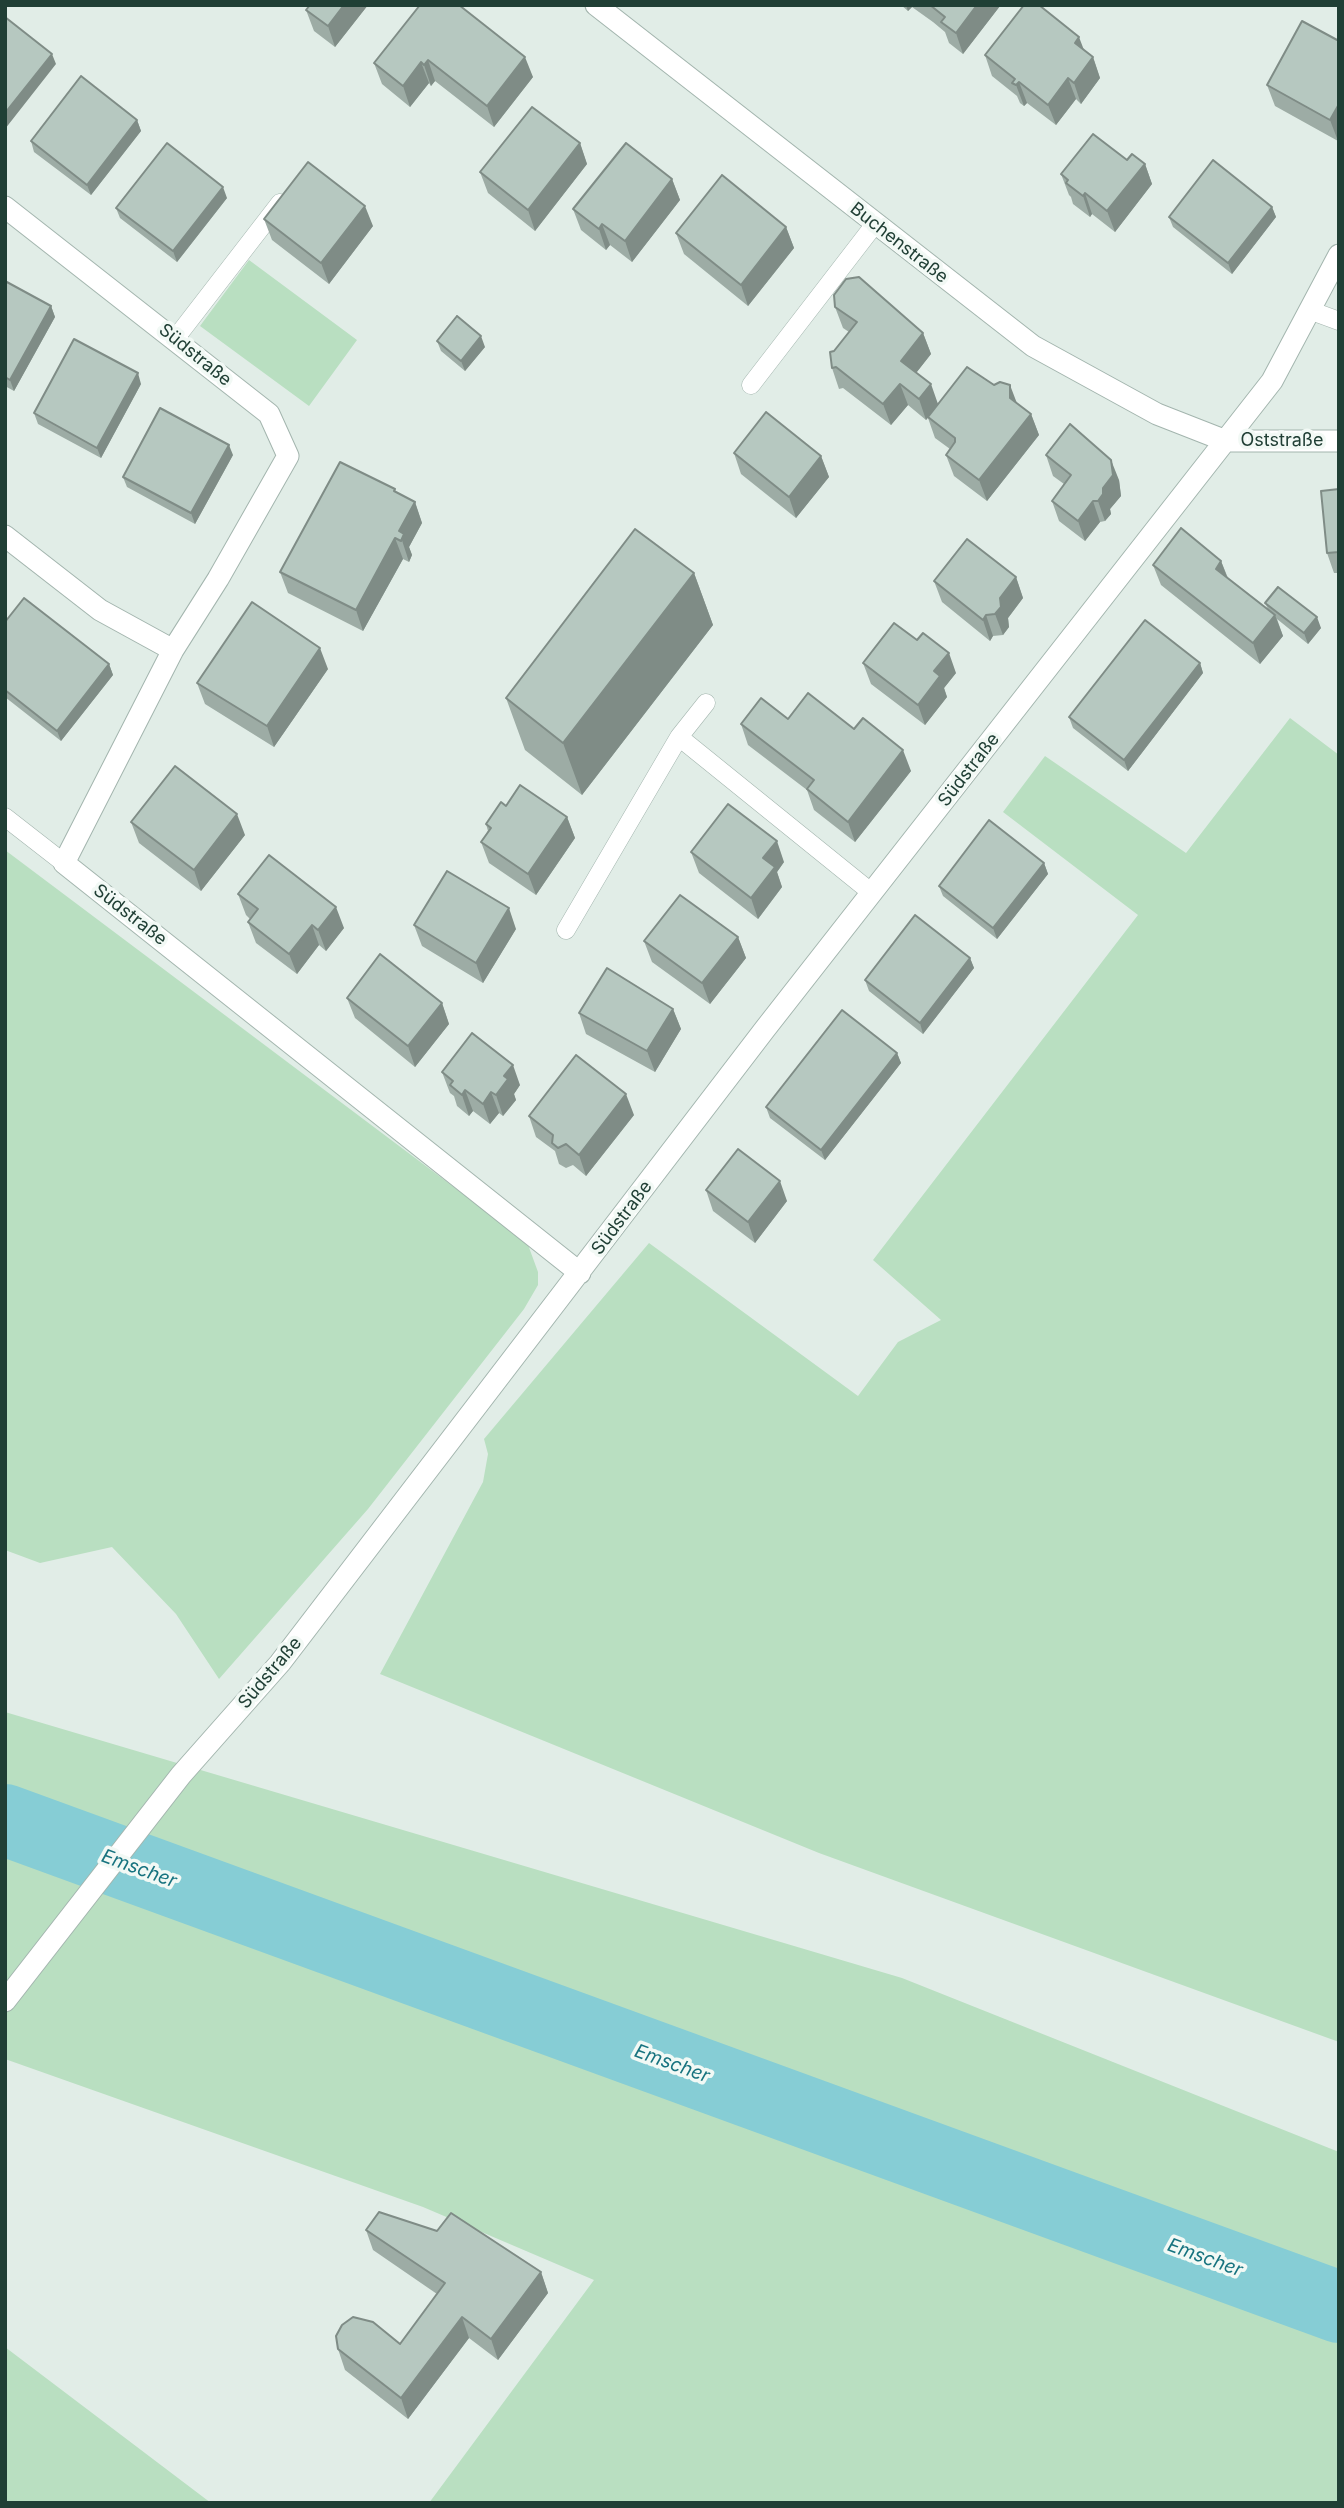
<!DOCTYPE html>
<meta charset="utf-8">
<style>
body{margin:0}
#map{position:relative;width:1344px;height:2508px;overflow:hidden;background:#e1ede7;font-family:Inter,sans-serif}
canvas{display:block}
.frame{position:absolute;inset:0;border:7px solid #203f35;pointer-events:none}
</style>
<div id="map">
<canvas width="1344" height="2508"></canvas>
<div class="frame"></div>
</div>
<script>
const context = document.querySelector('canvas').getContext('2d');
context.lineJoin = 'round';
function paint(path, color) { context.fillStyle = color; context.fill(path, 'evenodd'); }
const shape = rows => new Path2D(rows.map(r => 'M' + r).join(''));
function trace(path, color, width, dash) { context.strokeStyle = color; context.lineWidth = width; context.lineCap = dash ? 'butt' : 'round'; context.setLineDash(dash || []); context.stroke(path); }
function write(font, color, halo, rows, align = 'center') {
  context.font = font + ' Inter,sans-serif'; context.lineWidth = 7; context.setLineDash([]); context.textBaseline = 'middle'; context.strokeStyle = halo; context.fillStyle = color; for (const [text, x, y, turn = 0] of rows) {
    context.save(); context.translate(x, y); context.rotate((+turn || 0) * Math.PI / 180); context.textAlign = isNaN(turn) ? turn : align; if (halo) context.strokeText(text, 0, 0); context.fillText(text, 0, 0); context.restore();
  }
}
const green = shape([
 [249,260,357,340,309,406,200,326],
 [1290,718,1339,755,1339,2042,819,1853,380,1674,483,1482,488,1454,484,1439,649,1243,858,1396,898,1342,941,1320,873,1260,1138,915,1003,812,1045,756,1186,853],
 [5,850,527,1242,538,1272,538,1285,524,1309,368,1509,219,1679,176,1614,112,1547,40,1563,5,1550],
 [5,1712,902,1978,1339,2152,1339,2503,429,2503,594,2280,423,2207,5,2059],
 [5,2347,211,2503,5,2503]
]);
const river = shape([
 [5,1820,1339,2307]
]);
const service = shape([
 [1309,310,1339,321],
 [175,339,280,203],
 [751,385,875,224],
 [679,737,706,703],
 [5,817,64,863],
 [566,930,679,737,872,893]
]);
const minor = shape([
 [596,5,1033,346,1157,414,1226,441,1339,441],
 [5,207,269,414,288,456,218,579,173,650],
 [5,536,100,610,173,650,64,863,580,1273],
 [5,2001,181,1775,280,1663,765,1029,1272,381,1339,255]
]);
const wall = shape([
 [306,5,368,5,335,47,314,31,306,10,309,7],
 [420,5,533,77,494,127,435,81,431,86,429,83,410,107,382,84,374,63],
 [901,5,1000,5,1000,6,963,54,949,43,945,32,933,22,912,7,908,11],
 [1339,41,1339,138,1338,141,1275,106,1267,85],
 [1084,50,1093,57,1100,78,1081,104,1076,99,1056,125,1027,103,1024,106,1020,103,1017,96,992,76,985,55],
 [137,120,141,131,91,195,34,152,31,141],
 [580,143,587,164,535,231,488,193,480,172],
 [1127,160,1145,164,1152,184,1115,232,1092,214,1090,217,1073,204,1071,197,1069,195,1061,174],
 [672,179,680,200,632,262,610,245,606,250,581,230,573,209],
 [227,198,177,262,120,218,116,208],
 [1272,207,1276,217,1232,274,1173,227,1169,217],
 [264,219,373,226,329,284,272,240],
 [786,227,794,248,748,306,684,254,676,233],
 [5,281,51,306,55,317,14,391,5,386],
 [835,307,923,333,931,354,916,373,938,404,1017,403,1031,414,1039,435,987,501,954,476,946,455,950,449,935,438,928,418,926,420,908,405,891,425,843,388,839,389,832,368,834,351,849,332,843,328],
 [437,341,485,347,465,371,441,351],
 [141,384,101,458,38,424,34,413],
 [734,453,821,456,829,477,796,518,741,474],
 [233,455,195,524,127,487,123,477],
 [1046,455,1119,480,1121,496,1110,509,1111,514,1105,521,1100,522,1085,541,1059,521,1052,501,1064,484,1053,476],
 [1339,489,1339,573,1334,573,1327,553],
 [397,493,415,502,422,523,409,547,412,555,409,562,403,559,363,631,288,593,280,572],
 [1221,561,1228,578,1268,609,1265,603,1321,628,1308,644,1277,619,1283,636,1260,664,1161,585,1153,565],
 [694,573,713,625,582,795,525,750,506,698],
 [1016,577,1023,598,1008,618,1009,627,1003,635,993,636,990,641,942,602,934,581],
 [5,622,109,664,113,675,61,741,5,697],
 [863,663,956,673,944,688,947,697,925,725,871,684],
 [1200,663,1203,673,1128,771,1073,728,1069,717],
 [328,669,274,747,205,704,197,683],
 [788,719,854,729,911,771,855,842,814,810,807,790,748,745,741,724],
 [506,806,567,817,575,838,536,895,489,863,481,842,488,831,486,824],
 [131,822,245,835,201,891,139,843],
 [691,852,784,862,777,872,782,887,758,919,699,873],
 [1044,863,1048,874,997,939,943,896,939,886],
 [238,894,344,928,326,951,319,945,297,974,256,943,248,922,250,919,246,915],
 [414,925,516,929,483,983,422,946],
 [738,937,746,958,710,1004,652,962,644,941],
 [970,958,974,968,923,1034,869,991,865,980],
 [347,998,442,1003,449,1024,415,1067,355,1018],
 [673,1009,681,1029,655,1072,586,1034,579,1013],
 [897,1053,901,1063,825,1160,770,1118,766,1107],
 [442,1072,520,1085,514,1094,516,1100,503,1116,499,1113,490,1124,473,1111,469,1116,457,1106,454,1096,450,1093],
 [634,1115,586,1176,573,1165,566,1168,559,1164,555,1151,536,1137,529,1116],
 [706,1190,787,1201,755,1243,713,1211],
 [366,2230,541,2272,548,2293,498,2360,469,2338,408,2419,345,2370,338,2349,400,2344,437,2294,373,2250]
]);
const shadedWall = shape([
 [344,5,368,5,335,47,328,26],
 [906,5,911,5,912,7,908,11],
 [977,5,1000,5,1000,6,963,54,956,33],
 [1079,37,1087,58,1075,43],
 [52,54,56,64,5,129,5,113],
 [525,57,533,77,494,127,487,106],
 [1093,57,1100,78,1081,104,1074,83],
 [428,60,435,81,431,86,424,65],
 [421,62,429,83,410,107,403,86],
 [1068,78,1076,99,1056,125,1048,105],
 [1019,82,1027,103,1024,106,1016,85],
 [1339,104,1339,138,1338,141,1330,120],
 [137,120,141,131,91,195,87,185],
 [580,143,587,164,535,231,528,210],
 [1145,164,1152,184,1115,232,1107,211],
 [672,179,680,200,632,262,625,241],
 [223,187,227,198,177,262,173,251],
 [1085,193,1092,214,1090,217,1083,196],
 [365,206,373,226,329,284,321,263],
 [1272,207,1276,217,1232,274,1228,263],
 [602,224,610,245,606,250,599,229],
 [786,227,794,248,748,306,741,285],
 [51,306,55,317,14,391,10,380],
 [923,333,931,354,909,382,901,361],
 [481,336,485,347,465,371,461,361],
 [138,373,141,384,101,458,97,448],
 [900,384,908,405,891,425,883,404],
 [931,384,938,404,926,420,919,399],
 [1010,385,1018,406,1010,398],
 [1031,414,1039,435,987,501,979,480],
 [229,445,233,455,195,524,191,513],
 [821,456,829,477,796,518,789,497],
 [1111,460,1119,480,1121,496,1110,509,1111,514,1105,521,1098,501],
 [1093,501,1100,522,1085,541,1078,521],
 [415,502,422,523,409,547,412,555,409,562,399,531],
 [395,538,403,559,363,631,356,610],
 [1221,561,1229,582,1216,569],
 [694,573,713,625,582,795,563,743],
 [1016,577,1023,598,1008,618,1009,627,1003,635,995,614,1000,598],
 [986,615,993,636,990,641,983,620],
 [1275,615,1283,636,1260,664,1253,643],
 [1317,617,1321,628,1308,644,1304,633],
 [320,648,328,669,274,747,267,726],
 [949,653,956,673,944,688,947,697,925,725,918,705,934,671],
 [1200,663,1203,673,1128,771,1124,760],
 [109,664,113,675,61,741,57,731],
 [903,750,911,771,855,842,848,822],
 [237,814,245,835,201,891,194,870],
 [567,817,575,838,536,895,528,874],
 [777,841,784,862,777,872,782,887,758,919,751,898,763,858],
 [1044,863,1048,874,997,939,993,928],
 [336,907,344,928,326,951,318,930],
 [509,908,516,929,483,983,476,963],
 [312,925,319,945,297,974,289,954],
 [738,937,746,958,710,1004,702,983],
 [970,958,974,968,923,1034,920,1023],
 [442,1003,449,1024,415,1067,408,1046],
 [673,1009,681,1029,655,1072,647,1051],
 [897,1053,901,1063,825,1160,821,1150],
 [513,1065,520,1085,514,1094,516,1100,503,1116,496,1095,504,1076],
 [465,1090,473,1111,469,1116,462,1095],
 [491,1092,499,1113,490,1124,483,1104],
 [626,1094,634,1115,586,1176,579,1155],
 [780,1181,787,1201,755,1243,748,1222],
 [541,2272,548,2293,498,2360,491,2339],
 [462,2317,469,2338,408,2419,401,2398]
]);
const building = shape([
 [310,5,344,5,328,26,306,10,310,5],
 [420,5,459,5,525,57,487,106,428,60,424,65,421,62,403,86,374,63,420,5],
 [930,5,977,5,956,33,941,22,945,17,930,5],
 [1024,5,1039,5,1079,37,1075,43,1093,57,1074,83,1068,78,1048,105,1019,82,1016,85,1012,83,1015,79,985,55,1024,5],
 [5,17,52,54,5,113,5,17],
 [1302,21,1339,41,1339,104,1330,120,1267,85,1302,21],
 [81,76,137,120,87,185,31,141,81,76],
 [532,107,580,143,528,210,480,172,532,107],
 [1093,134,1127,160,1132,154,1145,164,1107,211,1085,193,1083,196,1066,183,1068,180,1061,174,1093,134],
 [167,143,223,187,173,251,116,208,167,143],
 [626,143,672,179,625,241,602,224,599,229,573,209,626,143],
 [1213,160,1272,207,1228,263,1169,217,1213,160],
 [308,162,365,206,321,263,264,219,308,162],
 [722,175,786,227,741,285,676,233,722,175],
 [859,277,923,333,901,361,931,384,919,399,900,384,883,404,836,367,832,368,830,352,834,351,857,322,835,307,834,295,846,279,859,277],
 [5,281,51,306,10,380,5,377,5,281],
 [457,316,481,336,461,361,437,341,457,316],
 [74,339,138,373,97,448,34,413,74,339],
 [967,367,994,385,1000,382,1010,385,1010,398,1031,414,979,480,946,455,955,442,955,438,928,417,967,367],
 [160,408,229,445,191,513,123,477,160,408],
 [766,412,821,456,789,497,734,453,766,412],
 [1070,424,1111,460,1113,475,1103,488,1103,494,1098,501,1093,501,1078,521,1052,501,1071,475,1046,455,1070,424],
 [340,462,395,489,394,491,415,502,399,531,404,534,401,541,395,538,356,610,280,572,340,462],
 [1339,489,1339,552,1327,553,1321,491,1339,489],
 [1181,528,1221,561,1216,569,1275,615,1253,643,1153,565,1181,528],
 [635,529,694,573,563,743,506,698,635,529],
 [967,539,1016,577,1000,598,1001,607,995,614,986,615,983,620,934,581,967,539],
 [1278,587,1317,617,1304,633,1265,603,1278,587],
 [24,598,109,664,57,731,5,690,5,622,24,598],
 [252,602,320,648,267,726,197,683,252,602],
 [1145,620,1200,663,1124,760,1069,717,1145,620],
 [894,623,917,640,923,633,949,653,934,671,940,676,918,705,863,663,894,623],
 [808,693,854,729,863,718,903,750,848,822,807,789,814,780,741,724,761,698,788,719,808,693],
 [175,766,237,814,194,870,131,822,175,766],
 [520,785,567,817,528,874,481,842,491,828,486,824,501,802,506,806,520,785],
 [728,804,777,841,763,858,775,867,751,898,691,852,728,804],
 [989,820,1044,863,993,928,939,886,989,820],
 [269,855,336,907,318,930,312,925,289,954,248,922,258,909,238,894,269,855],
 [447,871,509,908,476,963,414,925,447,871],
 [680,895,738,937,702,983,644,941,680,895],
 [915,915,970,958,920,1023,865,980,915,915],
 [380,954,442,1003,408,1046,347,998,380,954],
 [607,968,673,1009,647,1051,579,1013,607,968],
 [842,1010,897,1053,821,1150,766,1107,842,1010],
 [472,1033,513,1065,504,1076,508,1079,496,1095,491,1092,483,1104,465,1090,462,1095,450,1085,453,1081,442,1072,472,1033],
 [576,1055,626,1094,579,1155,566,1144,558,1148,552,1143,553,1135,529,1116,576,1055],
 [738,1149,780,1181,748,1222,706,1190,738,1149],
 [379,2212,437,2231,451,2213,541,2272,491,2339,462,2317,401,2398,338,2349,336,2336,342,2325,353,2317,373,2322,400,2344,445,2283,366,2230,379,2212]
]);
const streetNames = [
 ["Buchenstraße",899,243,38],
 ["Südstraße",195,355,39],
 ["Oststraße",1282,441],
 ["Südstraße",969,770,-52],
 ["Südstraße",130,915,38],
 ["Südstraße",622,1218,-53],
 ["Südstraße",270,1673,-50]
];
const waterNames = [
 ["Emscher",139,1869,20],
 ["Emscher",672,2064,20],
 ["Emscher",1205,2258,20]
];
paint(green, '#b9dfc1');
trace(river, '#86cdd5', 72);
trace(service, '#a3b5ae', 19);
trace(minor, '#a3b5ae', 23);
trace(service, '#fff', 18);
trace(minor, '#fff', 21);
paint(wall, '#9daca5');
paint(shadedWall, '#7f8c86');
paint(building, '#b6c8c0');
trace(building, '#7f8c86', 2);
write('18px', '#203f35', '#f2f9f5', streetNames);
write('italic 19px', '#17737f', '#f2f9f5', waterNames);
</script>
